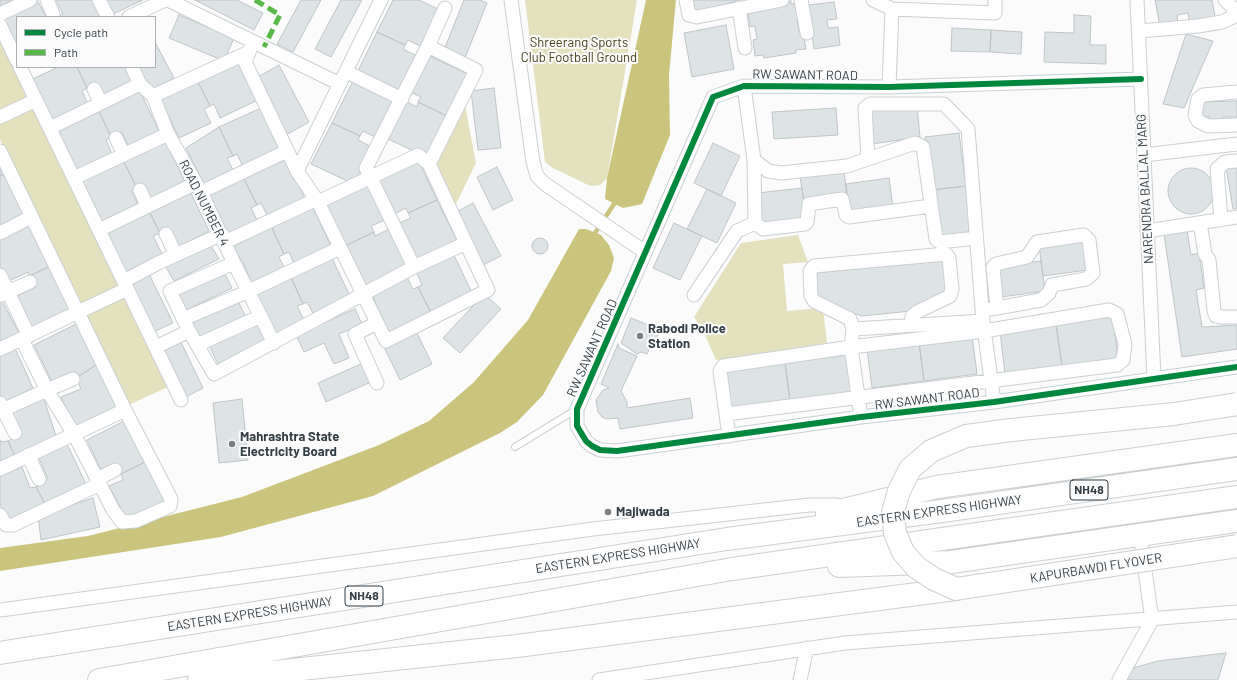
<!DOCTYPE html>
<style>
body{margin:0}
#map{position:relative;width:1237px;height:680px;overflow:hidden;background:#fbfbfb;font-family:Barlow,sans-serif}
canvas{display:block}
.legend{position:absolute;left:16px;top:16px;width:140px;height:52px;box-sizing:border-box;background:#fbfbfb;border:1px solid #abb0b3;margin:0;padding:5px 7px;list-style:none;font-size:12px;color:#343f46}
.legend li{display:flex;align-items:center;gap:8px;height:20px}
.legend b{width:20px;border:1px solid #abb0b3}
</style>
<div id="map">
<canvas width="1237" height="680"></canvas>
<ul class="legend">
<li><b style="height:5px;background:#00873e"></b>Cycle path</li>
<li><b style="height:5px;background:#58b947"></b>Path</li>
</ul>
</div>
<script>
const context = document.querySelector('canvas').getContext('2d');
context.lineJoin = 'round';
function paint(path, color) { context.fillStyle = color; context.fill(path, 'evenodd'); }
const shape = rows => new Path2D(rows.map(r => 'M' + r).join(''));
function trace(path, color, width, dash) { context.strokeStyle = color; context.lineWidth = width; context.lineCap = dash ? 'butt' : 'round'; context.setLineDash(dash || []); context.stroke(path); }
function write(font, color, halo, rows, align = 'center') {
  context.font = font + ' Barlow,sans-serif'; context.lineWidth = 4; context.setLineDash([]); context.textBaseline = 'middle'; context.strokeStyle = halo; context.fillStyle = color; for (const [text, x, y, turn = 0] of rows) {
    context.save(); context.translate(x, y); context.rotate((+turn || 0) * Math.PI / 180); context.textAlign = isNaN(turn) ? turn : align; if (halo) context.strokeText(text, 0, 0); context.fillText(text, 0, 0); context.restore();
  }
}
const green = shape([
 [525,0,637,0,607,178,600,185,590,186,551,167,545,162],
 [0,34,29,97,0,112],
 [465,105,476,163,454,208,434,164],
 [32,106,121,285,79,307,0,139,0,120],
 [798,235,808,262,783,264,787,311,823,308,827,343,716,360,705,335,694,317,741,243],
 [126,294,170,386,129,405,82,313]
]);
const water = shape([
 [646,0,676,0,669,75,670,135,642,204,623,208,605,199,607,178],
 [579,229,586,229,601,235,609,245,614,258,611,271,543,395,517,422,500,433,373,496,221,537,0,571,0,548,88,536,242,497,379,445,429,421,474,382,528,320]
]);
const stream = shape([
 [593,236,616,201]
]);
const building = shape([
 [0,0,13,0,0,6,0,0],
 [33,0,37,0,46,17,17,17,17,52,0,17,33,0],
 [56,0,95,0,104,17,57,17,63,14,56,0],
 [104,0,143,0,111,15,104,0],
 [195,0,237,0,263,13,254,30,195,0],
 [301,0,321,0,293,52,277,44,301,0],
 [341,0,362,0,331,57,315,49,341,0],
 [393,0,419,0,440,10,422,47,408,40,405,45,377,32,393,0],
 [464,0,480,0,487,3,465,58,444,50,464,0],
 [693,0,739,0,740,1,729,3,730,6,695,13,693,0],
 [1155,0,1212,0,1215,17,1189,21,1188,13,1177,15,1178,23,1160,26,1155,0],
 [791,1,791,4,799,3,801,19,797,19,799,32,803,31,806,49,796,50,796,53,764,58,763,55,755,56,753,40,757,39,755,26,750,27,748,11,754,7,791,1],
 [834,2,837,19,827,20,828,28,838,27,840,45,814,49,808,5,834,2],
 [179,15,234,38,224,61,169,38,179,15],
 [1074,15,1091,16,1090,45,1106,45,1106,64,1044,62,1045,32,1074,33,1074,15],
 [726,25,734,69,692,77,684,33,726,25],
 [952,28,991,30,990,52,951,51,952,28],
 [991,30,1022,32,1021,54,990,52,991,30],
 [377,32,405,45,403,49,417,56,399,93,357,73,377,32],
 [1186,34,1213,41,1184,108,1163,104,1186,34],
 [155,42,174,78,150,90,138,67,155,67,155,42],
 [425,54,468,74,447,116,418,102,421,97,407,90,425,54],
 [237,58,258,100,220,118,214,104,210,106,196,78,237,58],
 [279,65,309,122,286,135,256,78,279,65],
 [58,67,77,67,87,88,82,91,88,104,51,122,31,80,58,67],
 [77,67,128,67,135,82,105,97,96,82,87,88,77,67],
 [196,78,210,106,204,109,211,123,179,138,160,98,196,78],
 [353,81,395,101,377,138,363,131,360,136,332,123,353,81],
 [494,88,501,148,478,150,471,91,494,88],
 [139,89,159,131,128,146,122,132,111,137,98,109,139,89],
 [403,100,417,107,418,102,447,116,426,157,384,137,403,100],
 [1237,101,1237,117,1223,117,1223,123,1209,123,1209,116,1199,117,1198,102,1237,101],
 [917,106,920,137,872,144,869,109,917,106],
 [261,108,281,150,243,167,237,154,233,156,219,127,261,108],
 [836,108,838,135,774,139,772,112,836,108],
 [98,109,111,137,106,140,112,154,76,172,55,129,98,109],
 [332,123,360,136,358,140,372,147,354,184,311,164,332,123],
 [219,127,233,156,227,158,234,172,205,186,186,148,219,127],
 [959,133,966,186,932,190,925,137,959,133],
 [165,140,185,182,148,200,137,188,123,160,165,140],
 [713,143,740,156,721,196,694,183,713,143],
 [285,157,305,199,268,217,261,203,257,205,243,177,285,157],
 [417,158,437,200,408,213,406,208,392,215,374,178,417,158],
 [0,160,7,173,0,176,0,160],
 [123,160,137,188,131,191,138,204,101,222,81,180,123,160],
 [1237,165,1237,208,1233,209,1226,167,1237,165],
 [497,167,513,200,493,210,477,177,497,167],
 '1168 191a23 23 0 1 1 46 0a23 23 0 1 1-46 0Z',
 [844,171,847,197,804,203,800,176,844,171],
 [7,173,27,215,0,228,0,176,7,173],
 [243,177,257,205,251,208,258,222,226,236,208,195,243,177],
 [889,178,893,208,850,214,846,184,889,178],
 [367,183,385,220,371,226,374,232,345,246,325,203,367,183],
 [966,186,970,234,938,237,932,190,966,186],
 [802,188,806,218,762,224,758,193,802,188],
 [189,189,209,231,178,247,171,230,160,233,148,209,189,189],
 [707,189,736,203,717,243,687,229,707,189],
 [437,200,457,241,414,261,397,224,411,218,408,213,437,200],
 [473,203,501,256,481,266,453,214,473,203],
 [312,206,332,248,295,266,289,252,284,254,271,226,312,206],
 [148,209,160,233,153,236,162,254,126,272,105,230,148,209],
 [674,223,702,236,680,280,653,268,674,223],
 [31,225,51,266,29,276,28,272,7,282,0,268,0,240,31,225],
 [271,226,284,254,279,257,286,271,252,284,244,264,233,247,271,226],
 [389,229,407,267,365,287,345,246,374,232,375,236,389,229],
 [1187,230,1191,255,1199,253,1204,288,1196,290,1202,327,1237,325,1237,349,1182,357,1164,234,1187,230],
 '532 246a8 8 0 1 1 16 0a8 8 0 1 1-16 0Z',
 [1083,240,1087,270,1043,276,1039,245,1083,240],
 [210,244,219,259,174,281,164,264,210,244],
 [453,253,473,295,432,315,418,287,422,285,416,271,453,253],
 [331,256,351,298,314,315,307,302,303,304,290,275,331,256],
 [942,261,949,291,911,311,862,316,816,301,813,273,942,261],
 [1041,261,1045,291,1001,297,997,267,1041,261],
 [51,266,72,308,30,328,17,296,36,287,29,276,51,266],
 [222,268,232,288,182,312,173,292,222,268],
 [149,274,173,323,153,332,129,283,149,274],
 [290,275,303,304,297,306,304,320,277,335,255,295,290,275],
 [406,275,413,289,418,287,432,315,389,335,373,297,406,275],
 [484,294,501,309,460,353,443,338,484,294],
 [0,297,19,333,0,343,0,297],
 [236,297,246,317,196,341,187,321,236,297],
 [355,309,362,324,339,334,349,358,334,364,324,343,304,352,296,335,355,309],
 [1113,317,1118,359,1062,366,1056,324,1113,317],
 [631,318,661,330,647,354,641,352,637,354,621,343,631,318],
 [258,321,267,341,218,364,209,345,258,321],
 [76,324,96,365,76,378,74,372,52,382,34,345,76,324],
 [1056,324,1062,366,1005,374,1000,331,1056,324],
 [416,331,432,364,400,380,384,347,416,331],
 [972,335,977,374,924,381,919,342,972,335],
 [180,340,203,388,184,398,160,349,180,340],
 [919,342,924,381,872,388,867,349,919,342],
 [618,344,619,348,637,356,621,391,627,402,627,408,690,398,693,418,620,429,618,418,607,419,602,417,598,412,596,400,603,390,609,388,601,384,618,344],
 [14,346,33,388,4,403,0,394,0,352,14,346],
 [847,355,852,393,790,401,785,363,847,355],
 [365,362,373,381,326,402,318,383,365,362],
 [785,363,790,401,729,409,724,370,785,363],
 [96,365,117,407,75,428,61,397,81,389,76,378,96,365],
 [43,396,56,436,15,456,8,441,20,435,10,413,43,396],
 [242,399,248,460,219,463,213,403,242,399],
 [128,419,149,460,121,474,117,465,102,472,87,440,128,419],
 [0,440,1,442,8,441,15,456,0,463,0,440],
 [66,442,86,484,45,504,36,487,48,479,38,456,66,442],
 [149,460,169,502,126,518,109,486,123,480,121,474,149,460],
 [22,467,30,488,36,487,45,504,9,522,0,504,0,476,22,467],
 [93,498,100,527,41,540,38,516,93,498],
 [1226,653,1218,680,1126,680,1133,668,1158,661,1226,653]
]);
const lane = shape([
 [515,447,577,409]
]);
const street = shape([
 [47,0,53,14],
 [99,0,108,17],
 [168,0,340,84],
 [381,0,297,171,318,202,386,341,488,290,429,164,476,70,428,46],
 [511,0,533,162,537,176,545,184,645,252],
 [686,0,689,15,697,17,782,0],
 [801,0,807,33],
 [873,0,892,9],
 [1137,0,1154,378],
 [1225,0,1237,12],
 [739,8,745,48],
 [0,14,30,0],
 [129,17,165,0],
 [0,25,17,61],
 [1139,31,1198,26,1222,22,1237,15],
 [253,42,245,62,297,171],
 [20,67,181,400],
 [132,67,140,84,153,96,168,134,201,192,234,263,274,343],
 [353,75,402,99],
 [1141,79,889,87,744,86,713,97,577,409,577,426,586,441,592,446,600,450,617,451,861,417,994,402,1237,367],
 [744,86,754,160,755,223,763,229,805,224,807,222,809,204,842,199,846,215,849,217,931,206],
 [889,87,892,9,995,13,995,0],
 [94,89,101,103],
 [1237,92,1203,95,1198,99,1195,115,1198,121,1208,126,1237,125],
 [153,96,249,52],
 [0,117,36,100],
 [50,128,140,84],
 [116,138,124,155],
 [0,151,125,410,171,499,170,506,136,521,122,522,113,510,74,434,47,390,73,379],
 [1144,155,1237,144],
 [868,159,865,108,870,104,944,104,968,129,983,321],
 [754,160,768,171,781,173,847,166,915,143,923,147,936,239,940,242,976,238],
 [74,178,168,134],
 [140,190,147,206],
 [201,192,287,151],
 [318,202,418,155,429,164],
 [1221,220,1217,169,1225,162,1237,161],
 [1200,223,1205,254,1209,260,1214,311,1216,316,1220,317,1237,317],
 [99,230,196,183],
 [1147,231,1237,217],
 [0,233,31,217],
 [166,234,176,255],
 [225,242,315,200],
 [234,263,170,291,189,331,214,374,414,267,466,243],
 [414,267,366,168,428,46,445,8],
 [0,275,29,336],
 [124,281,158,263,222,234],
 [1,295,30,282],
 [694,295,737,231,755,223],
 [982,310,997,308,1041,300,1049,293,1052,285,1086,279,1093,273,1089,240,1084,235,1037,242,1027,257,996,264,993,267,997,308],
 [183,319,249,291,340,248],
 [377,323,355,334,377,383],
 [853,329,983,321,994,402],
 [197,345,261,316],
 [156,347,189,331],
 [0,349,127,289],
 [0,403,15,433],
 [0,411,47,390,22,340],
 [726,414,1117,365,1123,360,1125,344,1117,314,1109,310,984,331,851,347,853,329,850,319,814,301,811,296,810,271,814,266,946,254,949,258,952,289,950,296,917,312,912,316,911,325],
 [729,436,720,371,723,366,851,347,861,417],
 [28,455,39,479],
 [0,469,125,410],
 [97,479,115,470],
 [0,515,6,525,13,525,100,484],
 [1140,535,1152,620],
 [0,610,593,529,809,505,837,505],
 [599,680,845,643,1237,612],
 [800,680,807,648],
 [1119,680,1152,620]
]);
const highway = shape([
 [827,514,937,487,1237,445],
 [839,566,951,562,1237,521],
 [0,653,727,539,942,511,1237,469],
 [99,680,732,569,1237,497],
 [199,680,517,646,956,589]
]);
const highwayBridge = shape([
 [1237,404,1174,414,1011,430,966,436,931,451,910,469,899,491,893,512,895,533,903,552,916,567,934,579,956,589,1237,546]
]);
const quiet = shape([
 [255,0,280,15,264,47]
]);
const cycleway = shape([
 [1141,79,889,87,744,86,713,97,577,409,577,426,586,441,592,446,600,450,617,451,861,417,994,402,1237,367]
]);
const markers = [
 [640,336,4,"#7a8185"],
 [232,444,4,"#7a8185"],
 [608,512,4,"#7a8185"]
];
const shields = [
 [1089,490,38],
 [364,596,38]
];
const shieldNames = [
 ["NH48",1089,490],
 ["NH48",364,596]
];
const parkNames = [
 ["Shreerang Sports",579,43],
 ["Club Football Ground",579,58]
];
const streetNames = [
 ["RW SAWANT ROAD",805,75,1],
 ["NARENDRA BALLAL MARG",1145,189,-93],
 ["ROAD NUMBER 4",204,203,63],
 ["RW SAWANT ROAD",592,348,-66],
 ["RW SAWANT ROAD",927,399,-7],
 ["EASTERN EXPRESS HIGHWAY",939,511,-8],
 ["EASTERN EXPRESS HIGHWAY",618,556,-9],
 ["KAPURBAWDI FLYOVER",1096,568,-9],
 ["EASTERN EXPRESS HIGHWAY",250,614,-9]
];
const poiNames = [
 ["Rabodi Police",648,329],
 ["Station",648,344],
 ["Mahrashtra State",240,437],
 ["Electricity Board",240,452],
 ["Majiwada",616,512]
];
paint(green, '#e4e1be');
paint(water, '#cbc47c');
trace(stream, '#cbc47c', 4.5);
paint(building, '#dee3e6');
trace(building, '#bfc4c7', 1);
trace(lane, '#cacfd2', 8);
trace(street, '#cacfd2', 15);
trace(highway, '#cacfd2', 24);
trace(lane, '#fefefe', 6);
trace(street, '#fefefe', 13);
trace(highway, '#fefefe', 22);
trace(highwayBridge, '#cacfd2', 24, []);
trace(highwayBridge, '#fefefe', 22);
trace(quiet, '#58b947', 5, [10, 5]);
trace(cycleway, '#00873e', 6);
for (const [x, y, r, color] of markers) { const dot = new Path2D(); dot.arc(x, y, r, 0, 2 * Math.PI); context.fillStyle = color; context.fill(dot); trace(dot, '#fbfbfb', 1.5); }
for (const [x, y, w] of shields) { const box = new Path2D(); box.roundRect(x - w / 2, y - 10, w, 20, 3); context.fillStyle = '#fbfbfb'; context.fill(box); trace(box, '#343f46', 1); }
write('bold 12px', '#343f46', null, shieldNames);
write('13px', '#484419', '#fbfbfb', parkNames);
write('13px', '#343f46', '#fbfbfb', streetNames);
write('bold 13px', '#343f46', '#fbfbfb', poiNames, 'left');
</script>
